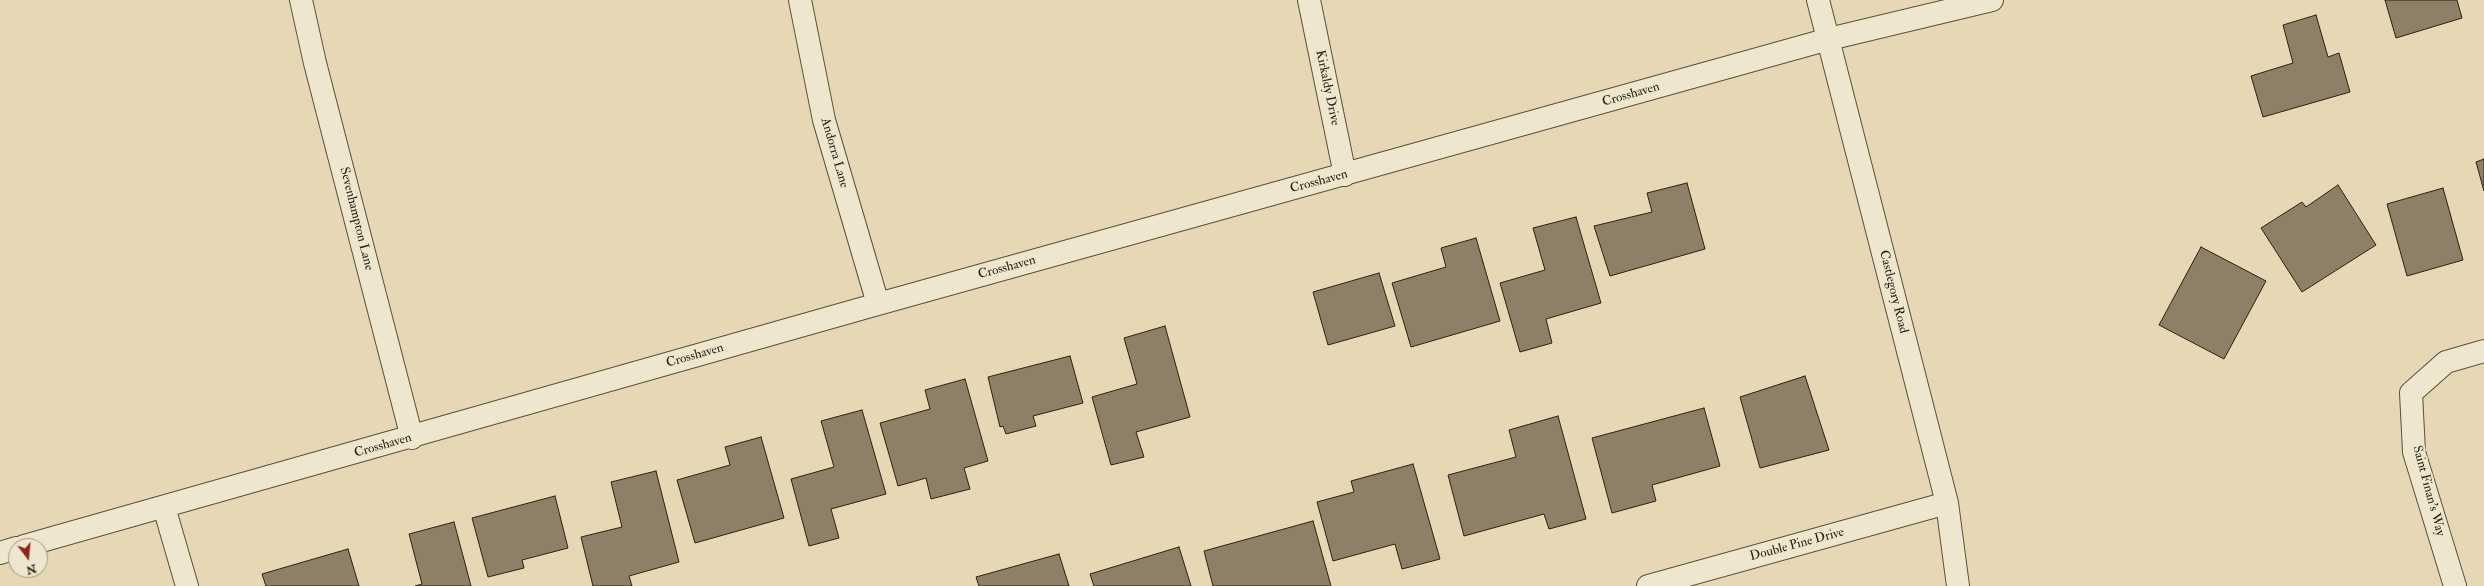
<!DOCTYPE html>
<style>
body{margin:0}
#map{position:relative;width:2484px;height:586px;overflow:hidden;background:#e7d8b5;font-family:"IM FELL Double Pica",serif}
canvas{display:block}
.north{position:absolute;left:8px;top:538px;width:40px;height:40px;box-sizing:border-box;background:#efe6cf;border:1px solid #a19783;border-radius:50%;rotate:164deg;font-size:11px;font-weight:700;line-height:16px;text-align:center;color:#2c2012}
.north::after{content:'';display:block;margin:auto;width:14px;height:18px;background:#8f2418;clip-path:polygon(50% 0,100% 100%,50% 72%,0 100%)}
</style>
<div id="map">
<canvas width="2484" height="586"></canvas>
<div class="north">N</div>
</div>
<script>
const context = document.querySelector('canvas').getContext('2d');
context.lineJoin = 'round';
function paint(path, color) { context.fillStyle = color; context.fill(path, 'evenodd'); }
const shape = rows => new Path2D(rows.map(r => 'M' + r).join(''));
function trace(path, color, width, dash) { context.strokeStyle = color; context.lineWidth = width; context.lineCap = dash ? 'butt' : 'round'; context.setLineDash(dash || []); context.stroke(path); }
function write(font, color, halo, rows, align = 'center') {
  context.font = font + ' "IM FELL Double Pica",serif'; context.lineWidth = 4; context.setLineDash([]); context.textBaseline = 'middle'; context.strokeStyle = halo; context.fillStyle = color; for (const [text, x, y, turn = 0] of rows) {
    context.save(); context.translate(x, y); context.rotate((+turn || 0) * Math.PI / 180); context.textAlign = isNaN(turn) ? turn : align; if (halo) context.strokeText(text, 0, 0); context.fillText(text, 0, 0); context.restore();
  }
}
const building = shape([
 [2385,0,2457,0,2462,18,2396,38,2385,0],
 [2316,15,2328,57,2339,53,2350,92,2263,117,2251,76,2293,63,2283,25,2316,15],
 [2484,159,2484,191,2476,162,2484,159],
 [1687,183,1705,249,1610,276,1594,226,1652,212,1647,193,1687,183],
 [2338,185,2376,245,2302,292,2261,228,2302,202,2306,207,2338,185],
 [2443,188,2463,260,2407,276,2387,204,2443,188],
 [1576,217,1601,303,1546,319,1552,343,1520,352,1500,283,1545,270,1533,228,1576,217],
 [1476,238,1500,321,1411,347,1392,283,1446,267,1441,248,1476,238],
 [2201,247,2266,281,2224,359,2159,325,2201,247],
 [1379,273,1395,326,1328,345,1313,292,1379,273],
 [1165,326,1190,417,1136,432,1144,457,1111,465,1092,397,1137,384,1124,338,1165,326],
 [1070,356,1083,403,1033,416,1036,426,1006,434,1003,426,1000,427,988,377,1070,356],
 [1805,376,1829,450,1760,468,1740,397,1805,376],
 [965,379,988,461,964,468,970,489,931,499,926,478,898,486,880,423,930,409,925,390,965,379],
 [1704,408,1720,466,1652,485,1656,501,1612,513,1592,438,1704,408],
 [862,410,886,494,831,509,839,538,809,546,791,479,834,467,821,421,862,410],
 [1558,416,1586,519,1549,529,1544,514,1464,536,1448,475,1516,457,1509,430,1558,416],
 [761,437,784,518,695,543,677,480,730,465,725,447,761,437],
 [1413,464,1440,559,1402,569,1395,544,1333,561,1317,502,1354,492,1351,481,1413,464],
 [656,471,679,562,629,576,632,586,593,586,581,537,622,527,611,482,656,471],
 [555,496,568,548,522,560,524,568,488,577,472,518,555,496],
 [1313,521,1331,586,1213,586,1204,551,1313,521],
 [454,522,471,586,415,586,422,584,409,534,454,522],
 [1179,547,1191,586,1094,586,1090,574,1179,547],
 [348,549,359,586,266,586,262,574,348,549],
 [1059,554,1069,586,979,586,976,577,1059,554]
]);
const minor = shape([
 [301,0,315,63,412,438],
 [800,0,824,120,878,304],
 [1309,0,1345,175],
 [1818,0,1947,503,1958,586],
 [164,507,187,586],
 [24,546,878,304,1829,39,1992,0],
 [0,553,16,548],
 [1648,586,1947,503],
 [2455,586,2414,452,2411,393,2446,362,2484,351]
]);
const streetNames = [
 ["Kirkaldy Drive",1327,88,78],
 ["Crosshaven",1631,95,-16],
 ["Andorra Lane",834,153,74],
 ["Crosshaven",1319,182,-15],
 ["Sevenhampton Lane",356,219,76],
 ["Crosshaven",1007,268,-15],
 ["Castlegory Road",1893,292,76],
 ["Crosshaven",695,356,-16],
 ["Crosshaven",383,446,-16],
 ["Saint Finan's Way",2428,491,75],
 ["Double Pine Drive",1797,545,-15]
];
paint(building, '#8d8067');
trace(building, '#2c2012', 1);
trace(minor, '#5b4e3b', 24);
trace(minor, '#efe6cf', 22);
write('13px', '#2c2012', '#efe6cf', streetNames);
</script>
